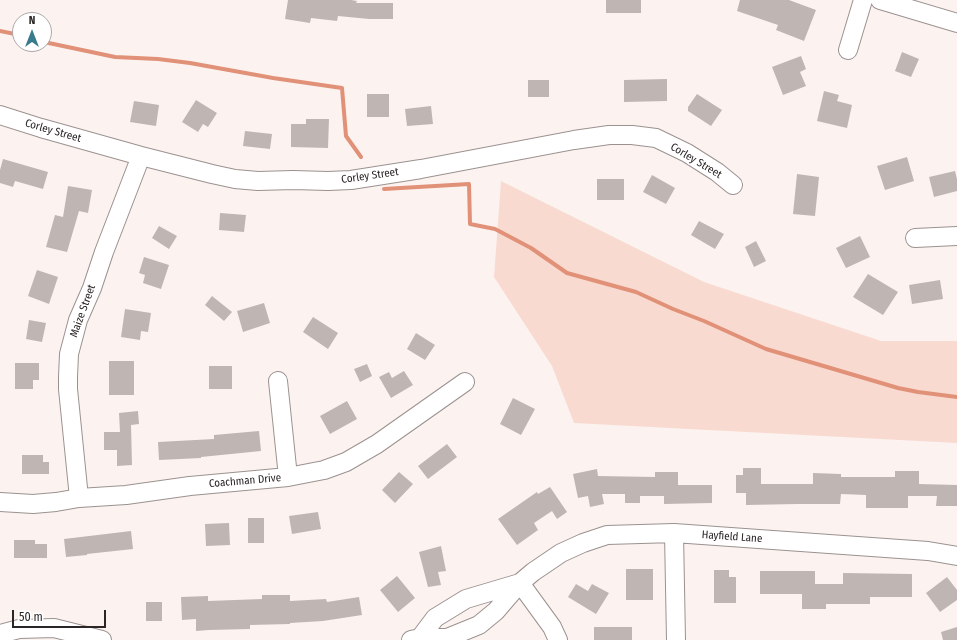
<!DOCTYPE html>
<style>
body{margin:0}
#map{position:relative;width:957px;height:640px;overflow:hidden;background:#fcf3f1;font-family:"Fira Sans Condensed",sans-serif}
canvas{display:block}
.north{position:absolute;left:12px;top:12px;width:40px;height:40px;box-sizing:border-box;background:#fff;border:1px solid #aaa8a8;border-radius:50%;rotate:0deg;font-size:11px;font-weight:700;line-height:16px;text-align:center;color:#2a2625}
.north::after{content:'';display:block;margin:auto;width:14px;height:18px;background:#397b8d;clip-path:polygon(50% 0,100% 100%,50% 72%,0 100%)}
.scale{position:absolute;left:12px;top:610px;width:94px;height:18px;box-sizing:border-box;border:2px solid #2a2625;border-top:0;padding-left:5px;font-size:12px;line-height:14px;white-space:nowrap;color:#2a2625;-webkit-text-stroke:3px #fff;paint-order:stroke}
</style>
<div id="map">
<canvas width="957" height="640"></canvas>
<div class="north">N</div>
<div class="scale">50 m</div>
</div>
<script>
const context = document.querySelector('canvas').getContext('2d');
context.lineJoin = 'round';
function paint(path, color) { context.fillStyle = color; context.fill(path, 'evenodd'); }
const shape = rows => new Path2D(rows.map(r => 'M' + r).join(''));
function trace(path, color, width, dash) { context.strokeStyle = color; context.lineWidth = width; context.lineCap = dash ? 'butt' : 'round'; context.setLineDash(dash || []); context.stroke(path); }
function write(font, color, halo, rows, align = 'center') {
  context.font = font + ' "Fira Sans Condensed",sans-serif'; context.lineWidth = 3; context.setLineDash([]); context.textBaseline = 'middle'; context.strokeStyle = halo; context.fillStyle = color; for (const [text, x, y, turn = 0] of rows) {
    context.save(); context.translate(x, y); context.rotate((+turn || 0) * Math.PI / 180); context.textAlign = isNaN(turn) ? turn : align; if (halo) context.strokeText(text, 0, 0); context.fillText(text, 0, 0); context.restore();
  }
}
const green = shape([
 [501,181,704,282,881,341,957,341,957,443,574,423,552,366,494,277]
]);
const stream = shape([
 [0,31,20,35],
 [44,42,115,57,158,59,190,63,273,78,342,88,346,136,361,157],
 [384,189,469,184,470,224,495,229,531,248,567,273,636,292,673,309,704,321,766,349,898,388,918,392,957,397]
]);
const building = shape([
 [288,0,351,0,357,1,356,3,393,3,393,19,369,19,338,16,337,21,311,18,310,23,285,19],
 [606,0,641,0,641,13,606,13],
 [740,0,789,0,816,10,804,41,776,30,778,25,737,11],
 [902,52,919,59,911,77,895,71],
 [801,56,806,69,800,72,806,86,783,95,772,67],
 [667,79,667,101,624,102,624,80],
 [528,80,549,80,549,97,528,97],
 [824,91,839,95,837,101,852,105,847,128,817,121],
 [367,94,389,94,389,117,367,117],
 [697,94,722,110,711,126,688,111,688,107],
 [196,100,217,113,208,127,203,124,198,132,182,122],
 [134,101,159,105,156,126,130,122],
 [431,106,433,124,407,126,405,109],
 [306,119,329,119,328,148,291,147,291,124,306,124],
 [245,131,272,134,270,149,243,146],
 [907,157,914,181,885,190,877,166],
 [3,159,48,172,43,189,15,181,13,187,0,183,0,170],
 [955,171,957,179,957,191,934,197,929,177],
 [797,174,819,177,815,216,793,214],
 [652,175,675,188,666,204,643,192],
 [597,179,624,179,624,200,597,200],
 [68,186,92,190,88,213,79,211,67,252,46,247,55,215,63,217],
 [220,213,246,215,244,232,219,230],
 [699,221,724,234,715,249,691,235],
 [159,226,177,236,169,249,152,238],
 [860,236,870,257,846,268,836,248],
 [756,241,766,261,754,267,745,247],
 [144,257,169,265,161,289,143,283,145,275,139,273],
 [37,270,58,277,49,304,28,296],
 [868,274,898,292,883,315,853,297],
 [940,280,943,299,912,304,909,285],
 [212,296,232,312,224,321,205,305],
 [264,303,270,323,243,332,237,311],
 [125,309,151,313,148,332,141,331,140,340,121,337],
 [313,317,338,333,328,349,303,332],
 [29,320,46,323,42,342,26,339],
 [416,333,435,345,425,360,407,349],
 [109,361,134,361,134,395,109,395],
 [15,363,39,363,39,380,33,380,33,389,15,389],
 [367,364,372,376,360,382,354,369],
 [209,366,232,366,232,389,209,389],
 [404,371,413,385,391,398,379,377,389,372,392,378],
 [513,398,535,409,521,435,500,424],
 [347,401,357,419,330,434,320,416],
 [138,411,139,424,131,425,132,465,117,466,117,450,104,450,104,432,120,432,119,413],
 [259,431,261,451,201,457,201,458,159,460,158,442,214,439,214,435],
 [447,444,457,457,428,479,418,466],
 [22,455,43,455,43,462,49,462,49,474,22,474],
 [743,468,761,468,761,484,813,484,813,473,841,474,841,477,895,477,895,471,919,471,919,484,957,485,957,506,936,506,937,496,908,496,908,508,866,508,866,495,841,494,840,504,798,504,746,505,746,493,736,493,736,475,743,475],
 [597,469,598,476,655,477,655,472,678,472,678,485,712,485,712,503,664,504,664,496,640,496,640,503,625,503,625,494,602,494,604,504,590,507,588,496,578,498,573,474],
 [399,472,413,484,395,503,382,490],
 [550,487,567,512,557,519,552,511,534,523,538,530,517,545,498,519,537,492,538,494],
 [318,512,321,529,292,534,289,516],
 [248,518,264,518,264,543,248,543],
 [229,523,230,545,206,546,205,524],
 [131,531,133,549,87,554,87,555,66,557,64,539],
 [14,540,35,540,35,544,47,544,47,558,14,558],
 [441,546,446,571,438,572,441,585,428,587,419,552],
 [626,569,653,569,653,600,626,600],
 [714,570,729,570,729,577,736,577,736,603,714,603],
 [760,571,815,571,815,584,843,584,843,573,912,574,912,597,870,597,870,604,826,604,826,609,802,609,802,594,760,594],
 [397,576,415,598,398,612,380,590],
 [947,577,957,590,957,600,940,612,926,593],
 [576,584,588,591,592,584,609,593,596,614,568,597],
 [262,595,290,595,290,601,326,599,327,602,359,597,362,615,323,621,290,623,290,624,250,625,250,629,209,630,196,631,196,619,182,620,181,597,208,596,208,601,262,599],
 [146,602,162,602,162,621,146,621],
 [594,627,632,627,632,640,594,640],
 [957,627,957,640,943,640,941,632]
]);
const minor = shape([
 [880,0,957,23],
 [848,50,863,0],
 [0,115,41,128,141,156,212,174,235,179,258,181,293,180,328,181,351,180,421,169,574,140,609,135,632,135,656,138,687,153,717,172,733,185],
 [915,238,957,236],
 [278,381,288,477],
 [79,498,68,389,68,377,69,354,78,320,92,288,104,252,141,156],
 [0,502,33,504,56,502,79,498,126,495,190,486,288,477,324,470,346,462,377,444,465,382],
 [674,533,676,640],
 [520,583,552,627,558,640],
 [0,634,19,629,54,628,102,640],
 [420,638,435,618,466,599,520,583],
 [411,640,420,638,447,638,479,625,496,611,520,583,533,572,561,553,583,543,607,535,674,533,928,551,957,556]
]);
const streetNames = [
 ["Corley Street",53,131,16],
 ["Corley Street",696,161,31],
 ["Corley Street",370,176,-8],
 ["Maize Street",83,311,-70],
 ["Coachman Drive",245,481,-5],
 ["Hayfield Lane",732,537,4]
];
paint(green, '#f9dad0');
trace(stream, '#e19178', 4);
paint(building, '#bfb6b4');
trace(minor, '#9b9290', 20);
trace(minor, '#fff', 18);
write('11px', '#2a2625', '#fff', streetNames);
</script>
